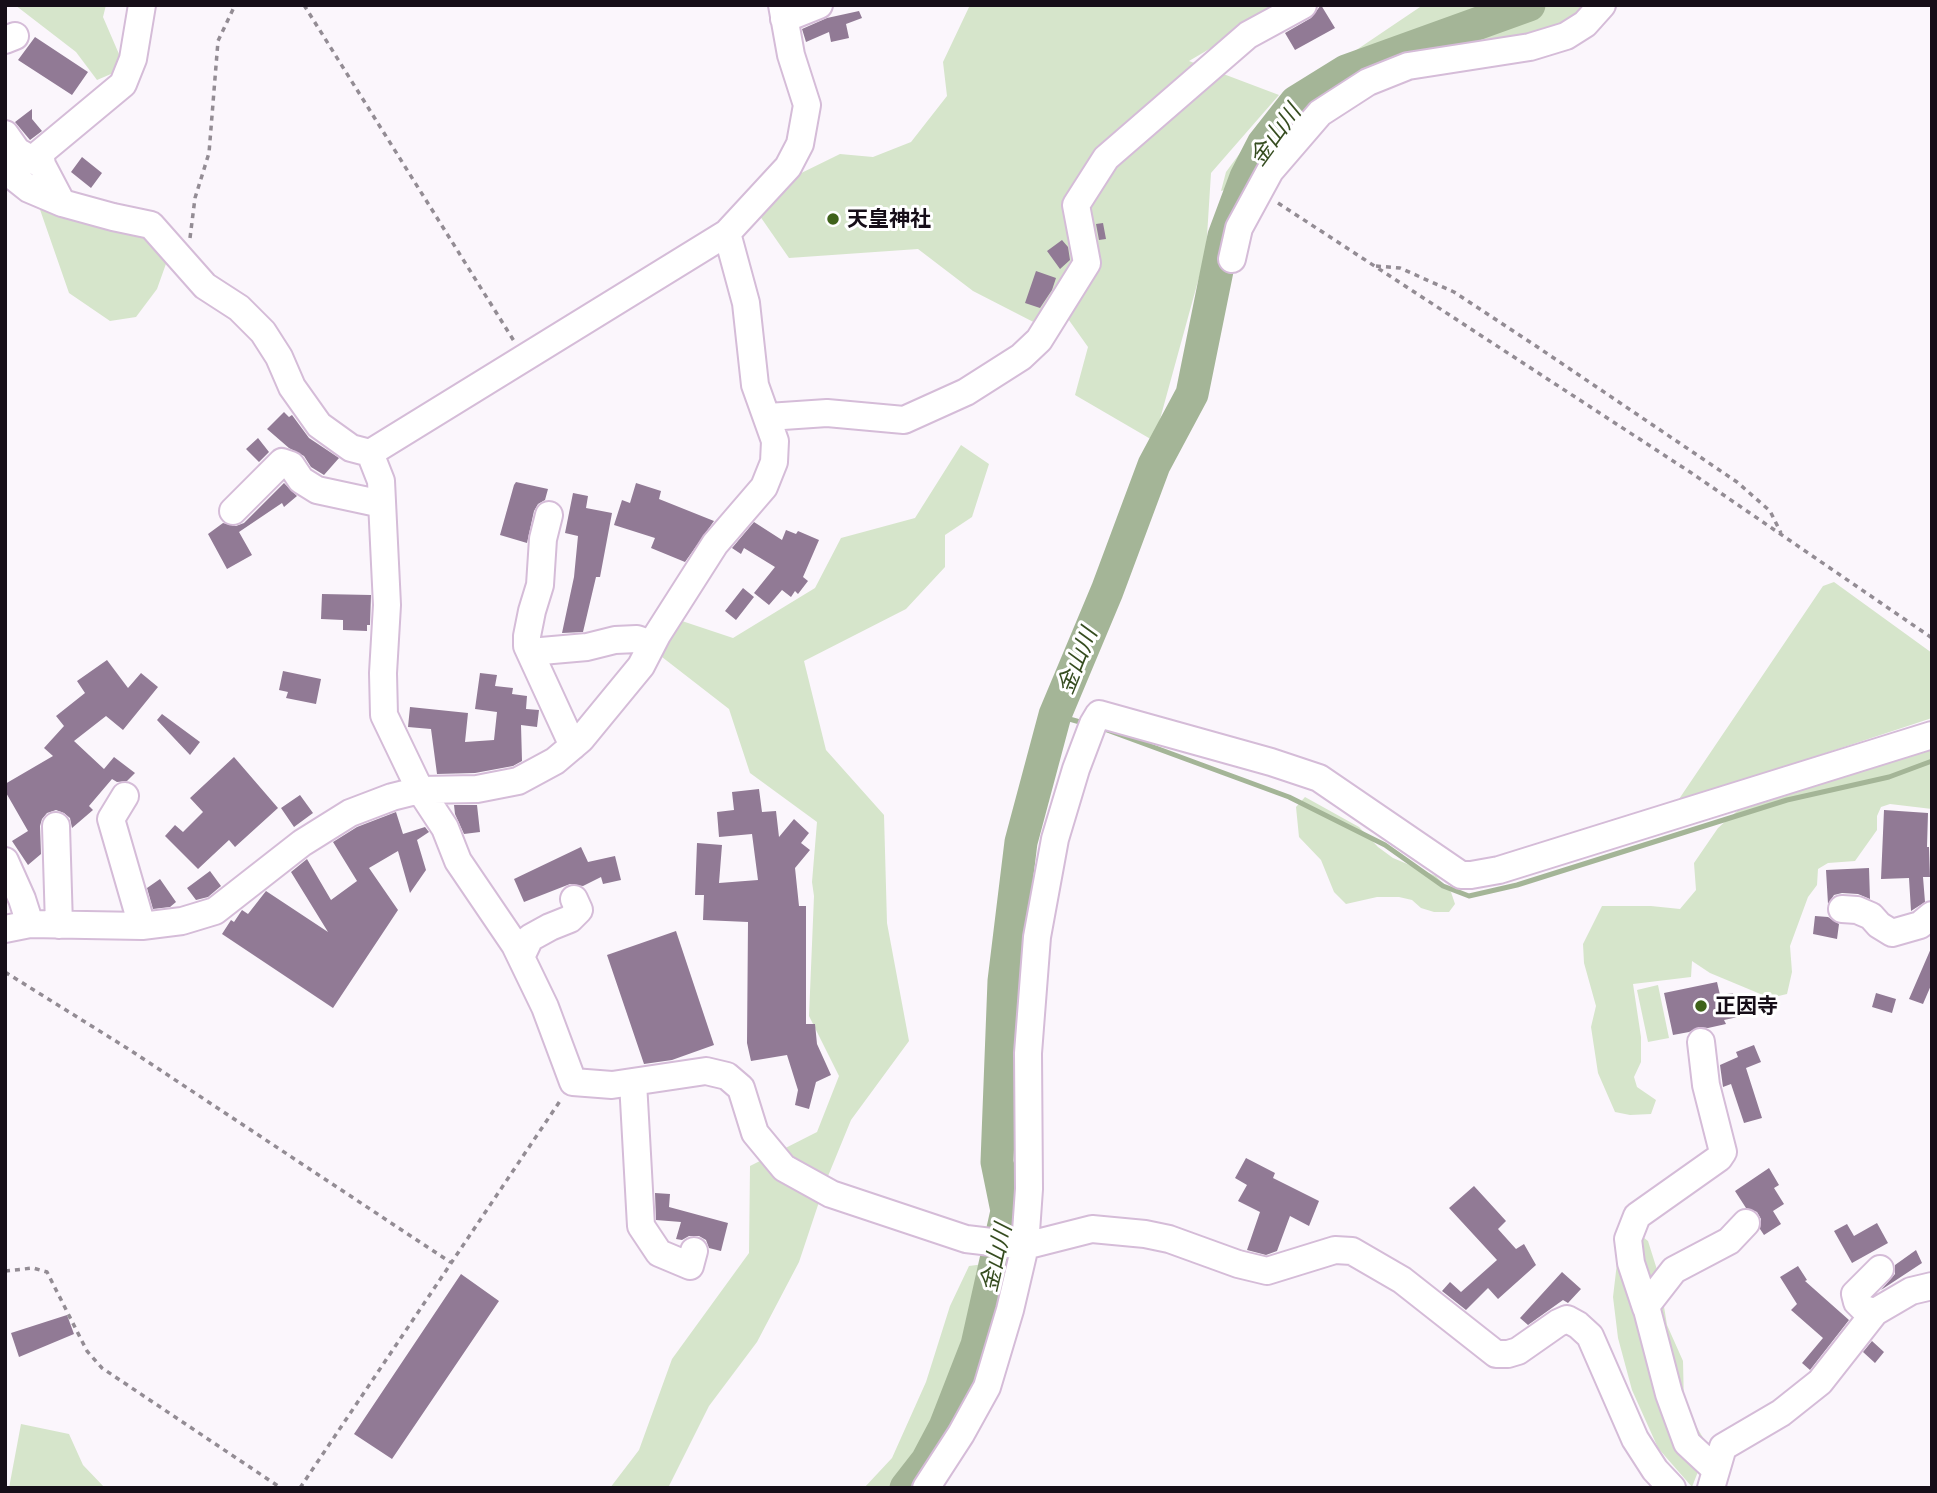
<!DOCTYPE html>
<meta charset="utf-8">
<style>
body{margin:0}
#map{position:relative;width:1937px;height:1493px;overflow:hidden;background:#fbf6fc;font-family:Ubuntu,sans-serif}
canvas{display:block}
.frame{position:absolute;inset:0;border:7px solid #160e18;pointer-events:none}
</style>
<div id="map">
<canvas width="1937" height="1493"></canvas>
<div class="frame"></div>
</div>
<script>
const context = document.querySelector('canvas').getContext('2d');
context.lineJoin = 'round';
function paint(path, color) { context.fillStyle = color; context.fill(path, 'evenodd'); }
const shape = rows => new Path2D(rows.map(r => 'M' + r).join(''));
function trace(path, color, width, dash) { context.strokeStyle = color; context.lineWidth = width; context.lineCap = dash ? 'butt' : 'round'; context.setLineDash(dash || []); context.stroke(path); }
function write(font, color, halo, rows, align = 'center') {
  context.font = font + ' Ubuntu,"Noto Sans JP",sans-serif'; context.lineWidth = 6; context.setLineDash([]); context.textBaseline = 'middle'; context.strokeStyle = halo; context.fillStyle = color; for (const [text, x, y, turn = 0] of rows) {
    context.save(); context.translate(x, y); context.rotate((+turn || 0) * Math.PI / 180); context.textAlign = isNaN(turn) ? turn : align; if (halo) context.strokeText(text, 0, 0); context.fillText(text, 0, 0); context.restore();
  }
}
const green = shape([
 [15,5,106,5,103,17,125,68,97,80,76,52],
 [970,5,1284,5,1189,61,1279,95,1211,173,1206,252,1154,441,1075,395,1088,347,1066,316,1049,330,973,291,918,249,789,258,755,209,785,181,840,154,873,157,911,142,947,96,943,62],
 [1423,5,1590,5,1571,23,1355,78,1320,96,1288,131,1263,167,1235,187,1221,191,1226,172,1254,134,1297,90],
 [37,201,140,235,167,261,157,289,136,317,110,321,69,293],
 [961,445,989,464,972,517,945,535,945,567,906,609,804,661,826,750,884,815,887,923,909,1041,851,1120,826,1181,799,1262,757,1342,709,1406,668,1488,610,1488,639,1450,672,1359,749,1253,750,1166,817,1132,839,1076,809,1016,814,896,812,882,817,822,750,773,729,709,662,657,679,620,733,638,815,588,841,538,915,518],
 [1834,582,1932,653,1932,718,1677,802,1823,586],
 [1932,750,1932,809,1890,804,1881,807,1877,816,1877,830,1855,861,1828,863,1818,869,1817,885,1808,897,1790,946,1792,972,1787,994,1770,998,1710,973,1692,961,1691,977,1633,984,1641,1037,1641,1062,1634,1077,1637,1087,1656,1100,1651,1114,1630,1115,1615,1112,1598,1073,1591,1027,1596,1006,1584,963,1583,944,1602,906,1651,906,1680,909,1696,890,1694,863,1718,828,1744,805,1865,767],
 [1305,797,1359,827,1378,847,1393,858,1436,876,1451,892,1455,904,1449,912,1434,912,1421,908,1412,900,1399,897,1377,897,1346,904,1334,892,1321,860,1299,837,1296,807],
 [1658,985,1669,1038,1648,1042,1637,990],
 [1626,1224,1648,1241,1659,1276,1667,1325,1683,1361,1684,1406,1708,1446,1692,1487,1658,1448,1632,1390,1618,1338,1613,1297,1617,1263],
 [1007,1261,990,1341,973,1387,919,1488,864,1488,892,1458,926,1382,950,1306,969,1266],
 [21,1424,69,1434,83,1465,105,1488,9,1488]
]);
const stream = shape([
 [1055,715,1080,722],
 [1107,730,1289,797,1385,845,1443,886,1469,896,1517,885,1787,800,1889,777,1932,761]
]);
const river = shape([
 [906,1488,927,1461,945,1427,977,1345,1007,1211,997,1162,1004,981,1021,842,1055,715,1107,591,1154,465,1192,394,1224,236,1246,177,1263,144,1296,102,1346,71,1529,5]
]);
const building = shape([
 [1321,5,1335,28,1295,50,1285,33,1311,18],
 [859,11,862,18,846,24,849,38,831,42,829,32,806,42,802,29,827,18],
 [35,37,88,72,72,95,18,60],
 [32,109,32,119,42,131,30,140,15,122],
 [82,157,102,173,91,188,71,172],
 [1103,223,1106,239,1099,240,1096,224],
 [1062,240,1068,247,1070,260,1060,269,1047,251],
 [1036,271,1056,278,1052,290,1040,308,1025,303],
 [284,412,289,417,292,415,309,438,339,458,324,475,311,467,304,456,289,448,267,429],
 [258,438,269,452,259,462,246,449],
 [516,482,548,489,545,500,538,504,534,511,527,543,500,535,514,485],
 [284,483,297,496,284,507,282,503,239,532,252,555,227,569,208,534,223,523,236,526,244,523],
 [636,483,661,491,659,499,714,521,685,562,651,548,655,538,614,525,622,500,630,503],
 [573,493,588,496,586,508,612,513,600,577,596,577,583,632,562,633,574,577,578,536,565,533],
 [754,522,782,540,786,530,796,534,798,531,819,540,803,577,808,581,798,594,795,591,791,597,782,590,769,605,754,593,775,567,744,548,741,554,732,548],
 [743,588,754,597,736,620,725,611],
 [322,594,371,595,370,625,367,625,367,631,343,630,343,620,321,619],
 [107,660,128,688,141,673,158,687,123,730,106,716,74,741,104,769,114,757,135,773,127,781,117,782,112,779,89,806,93,810,72,828,70,818,64,813,56,810,47,813,42,819,40,826,41,854,28,865,12,841,28,831,5,791,5,784,53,756,44,748,64,726,56,716,85,693,77,681],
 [283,671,321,679,316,704,286,698,288,692,279,690],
 [480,673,497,675,495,686,513,688,512,694,527,696,526,709,539,710,537,727,521,725,522,761,513,766,475,773,437,774,431,729,408,727,410,707,468,713,465,742,494,740,497,712,475,709],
 [162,714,200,742,190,755,157,720],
 [234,757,278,808,235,847,229,840,198,869,165,836,175,825,183,832,203,812,190,798],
 [759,789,762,812,776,811,779,837,794,819,809,833,801,843,810,850,795,868,799,906,806,906,806,1024,815,1024,817,1044,831,1075,816,1082,809,1109,795,1105,798,1090,787,1055,751,1061,747,1043,748,922,703,920,704,895,695,895,697,843,722,845,719,883,758,880,752,834,719,837,717,812,734,810,732,792],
 [300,795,313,813,294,827,281,808],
 [454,805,477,805,480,832,464,834,455,814],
 [1884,810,1928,813,1927,847,1929,847,1930,877,1923,877,1925,902,1911,911,1909,878,1881,879],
 [396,812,403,834,425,827,429,832,417,840,426,870,410,893,398,851,369,868,398,910,333,1008,222,934,231,920,234,922,242,910,248,914,266,891,328,932,291,872,307,859,331,900,357,881,333,842,357,827],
 [581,847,588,862,615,856,621,880,603,884,601,877,583,886,570,884,524,902,514,879],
 [1869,868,1870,899,1858,894,1842,893,1834,895,1828,904,1826,870],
 [210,871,221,886,208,897,196,900,187,888],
 [160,879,176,902,170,907,153,909,147,888],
 [1815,916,1828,917,1839,924,1837,939,1813,934],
 [676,931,714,1045,672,1060,644,1064,607,955],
 [1932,946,1932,983,1923,1004,1909,999],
 [1717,982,1720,995,1733,993,1738,1017,1724,1020,1726,1024,1708,1028,1699,1027,1689,1032,1673,1035,1664,993],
 [1876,993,1896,999,1892,1013,1872,1007],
 [1754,1045,1761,1062,1746,1068,1762,1118,1744,1123,1731,1084,1723,1087,1720,1065,1738,1057,1736,1052],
 [1246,1158,1275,1173,1273,1178,1319,1201,1309,1226,1290,1216,1277,1251,1266,1255,1247,1250,1260,1212,1238,1201,1247,1185,1235,1178],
 [1769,1168,1779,1185,1774,1188,1784,1204,1773,1211,1781,1224,1764,1235,1760,1229,1761,1219,1757,1212,1746,1208,1735,1191],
 [1474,1186,1506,1221,1498,1229,1516,1249,1524,1244,1536,1265,1498,1299,1488,1288,1466,1310,1442,1291,1450,1282,1461,1292,1497,1260,1449,1208],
 [655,1193,670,1194,669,1207,728,1223,721,1251,709,1248,706,1240,699,1236,689,1236,682,1240,676,1239,681,1222,656,1220],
 [1877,1223,1888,1243,1852,1263,1834,1231,1847,1224,1854,1236],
 [1916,1250,1922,1263,1881,1290,1895,1274,1895,1265],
 [1798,1266,1807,1280,1805,1281,1849,1320,1810,1370,1802,1363,1823,1338,1791,1310,1797,1304,1780,1277],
 [1562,1272,1581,1289,1568,1303,1563,1300,1528,1325,1520,1318],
 [461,1274,499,1301,392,1459,354,1434],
 [67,1315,74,1334,19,1357,11,1333],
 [1872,1341,1884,1352,1875,1363,1863,1352]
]);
const path = shape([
 [304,5,514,341],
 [1278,203,1690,472,1932,638],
 [190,238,195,198,209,153,218,41,235,5],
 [1376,266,1400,268,1454,292,1536,346,1737,482,1770,511,1781,533],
 [5,972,130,1050,450,1262],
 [5,1271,33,1268,47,1272,87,1351,102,1368,281,1488],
 [300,1488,562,1098]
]);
const minor = shape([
 [784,19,819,5],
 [5,40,15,36],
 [5,134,17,151,42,165],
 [5,170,29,189,62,203,113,217,151,225,205,286,239,308,263,332,279,357,292,387,319,425,351,448,370,453,727,233,788,167,800,144,807,105,791,55,782,5],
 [62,203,42,165,40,153,123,84,133,59,142,5],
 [1232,259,1239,228,1270,171,1320,113,1368,82,1408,66,1530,47,1566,36,1585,24,1602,5],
 [768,417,827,413,904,420,966,392,1021,357,1039,340,1087,263,1076,205,1106,158,1248,35,1303,5],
 [370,453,381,481,387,605,383,673,384,715,420,790,445,828,458,861,515,945,545,1007,573,1082,612,1085,706,1071,727,1076,741,1088,755,1133,784,1168,831,1194,966,1239,1025,1246,1092,1229,1145,1234,1169,1239,1238,1264,1267,1271,1335,1250,1352,1251,1402,1280,1496,1354,1508,1354,1518,1351,1558,1323,1567,1319,1578,1325,1590,1336,1635,1439,1655,1470,1672,1488],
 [233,511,282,462,291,465,301,480,317,490,382,504],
 [549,515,543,539,540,585,532,611,527,636,527,646,573,746],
 [530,652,587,647,615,640,637,639,652,644],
 [125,796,111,819,142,926],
 [56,826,59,925],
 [5,861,22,899,30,924],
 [1842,909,1857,910,1871,916,1879,925,1892,933,1920,925,1932,915],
 [5,929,30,924,142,926,182,921,215,911,302,843,350,813,392,797,420,790,477,789,518,781,555,761,581,739,641,666,657,635,715,544,764,487,774,462,775,441,755,385,746,303,727,233],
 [521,957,530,938,550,927,570,919,579,910,574,899],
 [633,1082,641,1226,659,1253,690,1266,694,1251],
 [1646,1308,1631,1263,1628,1239,1637,1216,1719,1158,1723,1152,1706,1085,1701,1042],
 [1875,1312,1864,1309,1857,1302,1855,1294,1880,1269],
 [1716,1470,1687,1443,1669,1394,1646,1306,1674,1270,1729,1241,1746,1223],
 [926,1488,961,1434,987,1387,1010,1310,1025,1246,1029,1189,1028,1053,1037,937,1055,839,1076,769,1093,724,1099,714,1271,762,1319,778,1461,875,1471,875,1499,870,1932,735],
 [1711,1488,1723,1447,1781,1413,1820,1382,1875,1312,1911,1291,1932,1286]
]);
const markers = [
 [833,219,7,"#3f621a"],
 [1701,1006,7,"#3f621a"]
];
const poiNames = [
 ["天皇神社",847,219],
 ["正因寺",1715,1006]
];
const waterNames = [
 ["金山川",1275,135,-54],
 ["金山川",1077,661,-68],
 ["金山川",996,1258,-77]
];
paint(green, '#d6e5cb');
trace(stream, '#a4b597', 5);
trace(river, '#a4b597', 33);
paint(building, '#917a95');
trace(minor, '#d5bcd8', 30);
trace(path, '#938c94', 3.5, [5, 5]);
trace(minor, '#fff', 26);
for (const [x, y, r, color] of markers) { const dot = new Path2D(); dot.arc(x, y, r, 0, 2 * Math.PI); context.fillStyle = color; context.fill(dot); trace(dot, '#fff', 2.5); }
write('bold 21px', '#160e18', '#fff', poiNames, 'left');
write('italic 23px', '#364d20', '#fff', waterNames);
</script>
